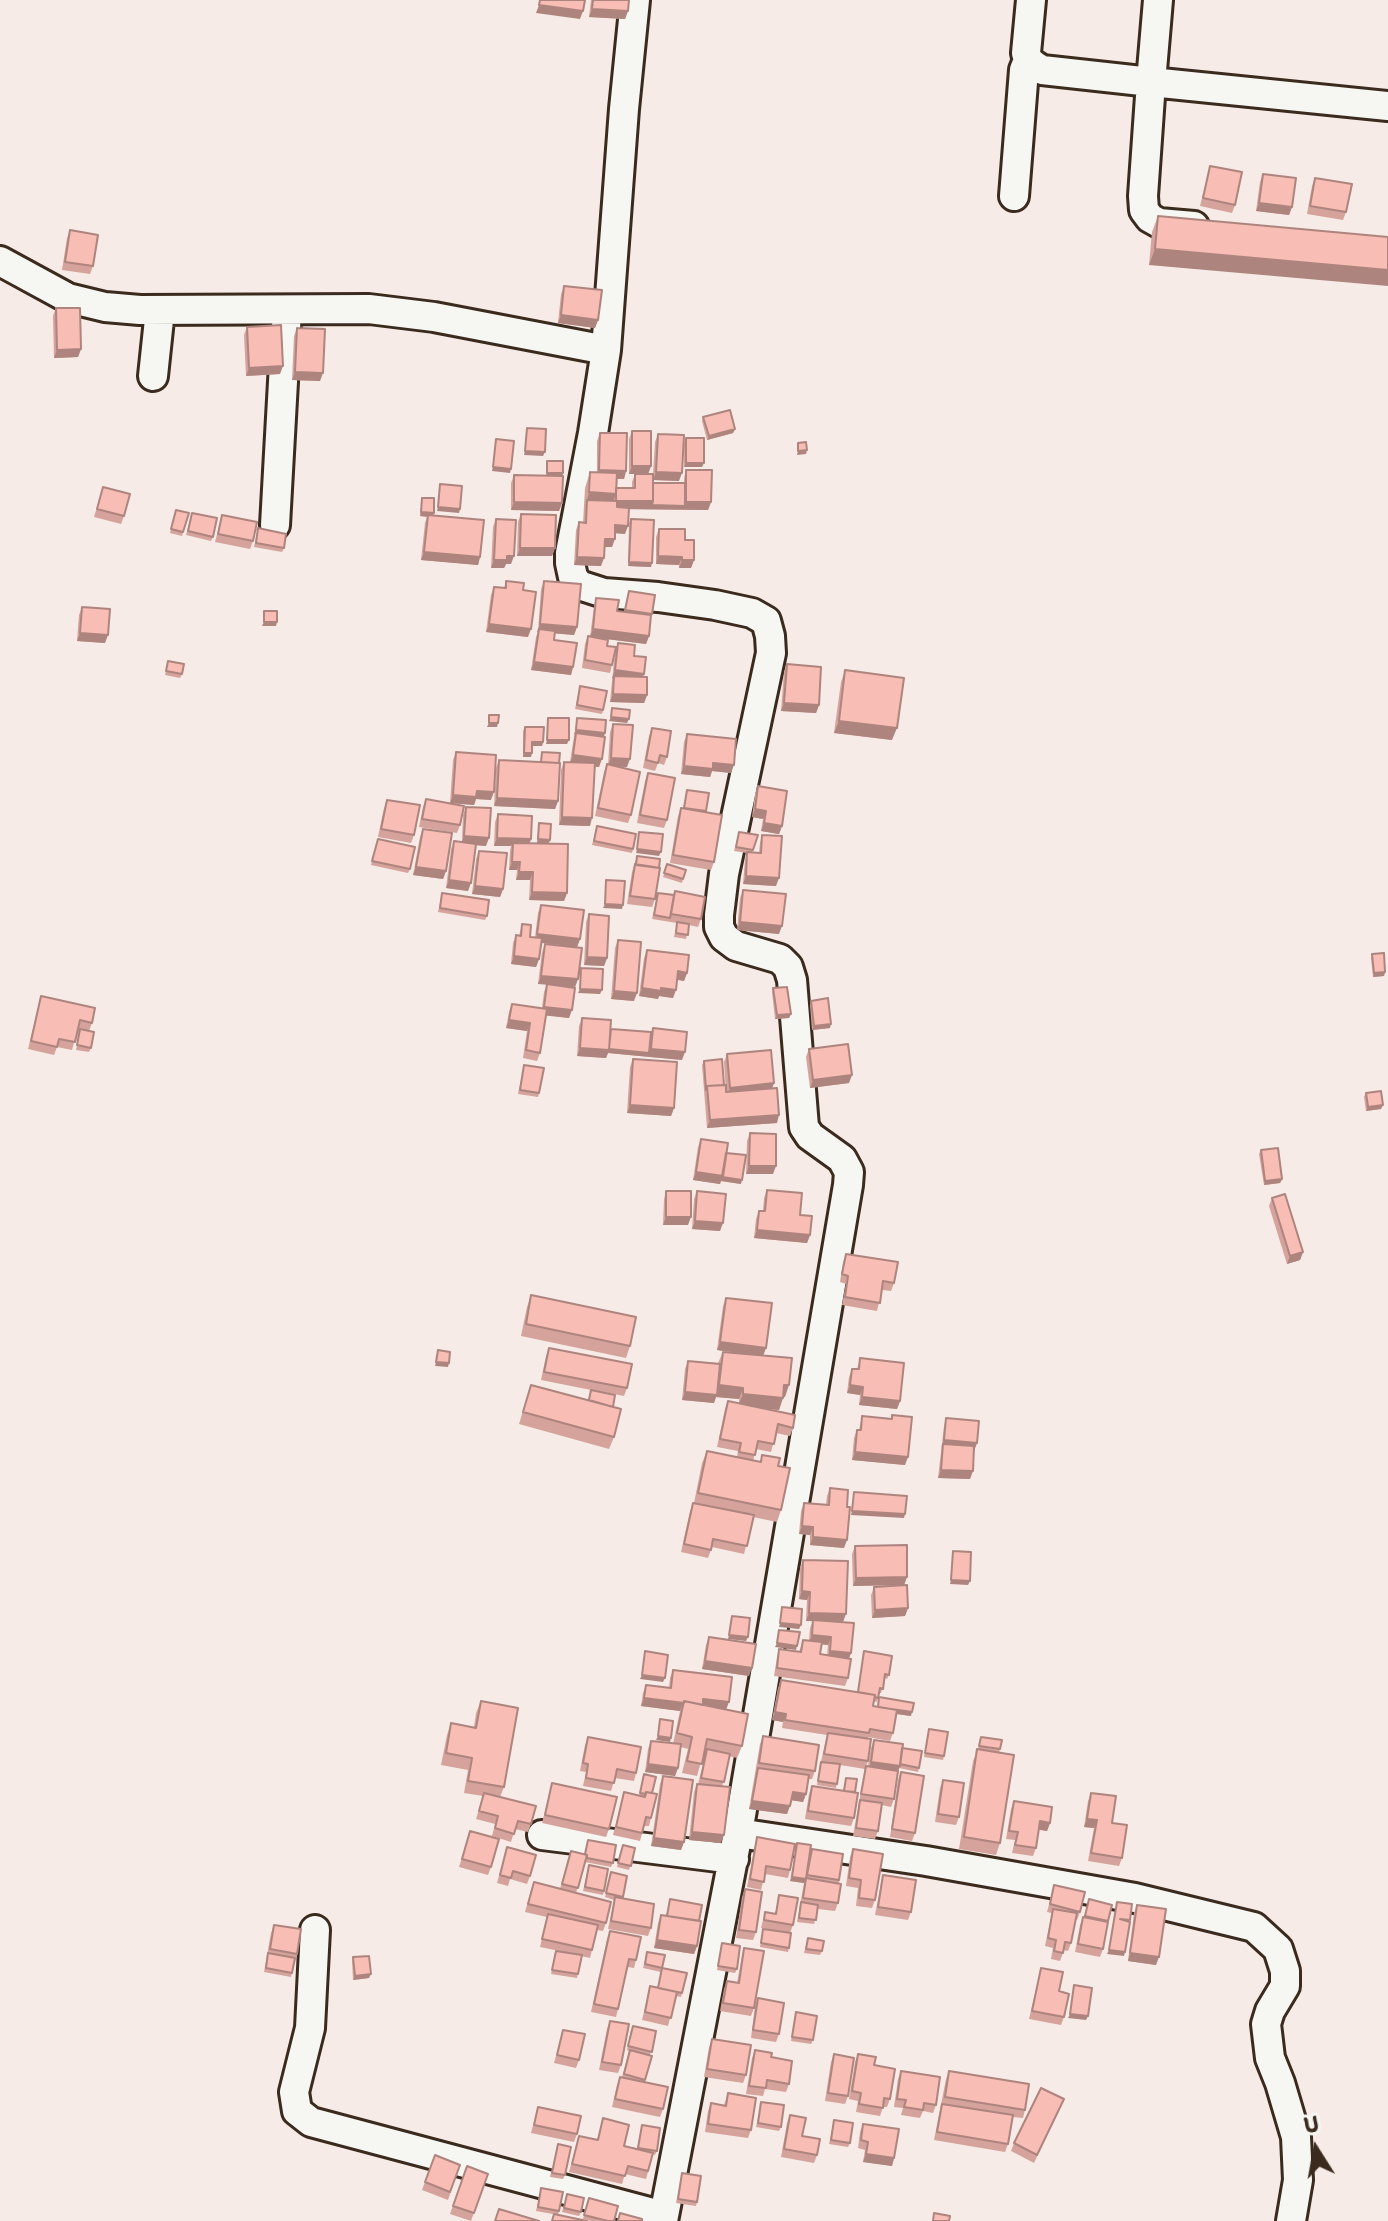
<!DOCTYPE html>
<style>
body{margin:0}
#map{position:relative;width:1388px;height:2221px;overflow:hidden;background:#f6ebe6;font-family:"Shantell Sans",sans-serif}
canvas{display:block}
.north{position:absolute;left:1276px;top:2109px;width:80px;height:80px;-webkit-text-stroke:6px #f6f6f2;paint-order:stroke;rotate:349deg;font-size:22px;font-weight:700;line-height:32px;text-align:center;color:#3b2a1e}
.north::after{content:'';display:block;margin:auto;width:28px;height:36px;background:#3b2a1e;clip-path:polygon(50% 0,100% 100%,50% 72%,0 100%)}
</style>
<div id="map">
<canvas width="1388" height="2221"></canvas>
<div class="north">U</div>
</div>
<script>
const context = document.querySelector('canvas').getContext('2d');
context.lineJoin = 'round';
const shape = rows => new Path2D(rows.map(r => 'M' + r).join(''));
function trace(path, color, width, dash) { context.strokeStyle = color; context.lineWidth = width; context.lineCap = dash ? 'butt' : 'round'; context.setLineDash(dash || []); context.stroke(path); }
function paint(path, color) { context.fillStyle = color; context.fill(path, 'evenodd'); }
const minor = shape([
 [1031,0,1026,53,1028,60,1034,65,1042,70,1151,82,1143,196,1144,210,1150,218,1159,223,1194,226],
 [1158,0,1151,82,1388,106],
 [1014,196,1024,70,1028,60],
 [0,261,68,298,105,307,140,310,369,309,434,317,606,350,593,433,570,553,570,563,573,577,579,585,604,593,658,597,715,605,752,613,766,621,770,636,771,653,724,874,719,915,719,927,724,937,736,946,780,959,788,967,792,980,804,1127,810,1136,842,1159,849,1172,848,1185,738,1833,663,2221],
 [606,350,624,109,635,0],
 [153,376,160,310],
 [275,525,287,310],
 [738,1833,926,1861,1135,1898,1254,1927,1278,1949,1285,1971,1285,1986,1270,2011,1266,2024,1270,2058,1280,2083,1296,2137,1298,2180,1291,2221],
 [542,1835,734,1859],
 [315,1930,310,2028,294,2092,297,2111,311,2122,664,2216]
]);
const wall = shape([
 [591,0,629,0,628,11,625,19,589,17],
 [1210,166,1235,205,1232,213,1200,206],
 [1263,174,1292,207,1289,215,1256,211,1260,182],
 [1315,178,1346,212,1343,220,1307,214,1312,186],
 [1158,216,1388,237,1149,265,1152,232],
 [70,230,93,266,90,274,62,270,67,238],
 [564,286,598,320,595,328,558,323,561,294],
 [56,308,81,349,78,357,54,358,53,316],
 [247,327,280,374,246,376,244,335],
 [297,328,320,381,292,380,294,336],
 [703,417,735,429,733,433,707,440,702,421],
 [632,431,651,466,648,474,653,474,655,442,658,434,679,481,653,480,653,483,684,483,684,478,686,470,711,502,708,510,629,509,625,534,615,533,612,547,604,547,601,566,574,565,576,530,579,522,583,523,585,488,590,472,597,472,597,441,600,433,626,471,624,479,617,479,616,489,632,488,632,482,635,474,629,474,629,439],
 [686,438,702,467,684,467,684,442],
 [547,461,563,473,562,503,559,511,511,510,511,483,514,475,546,476],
 [103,487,124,516,121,524,94,517],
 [422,498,434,513,433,515,480,557,478,565,421,560,425,523,427,517,420,516],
 [176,510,189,513,182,536,170,533],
 [521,514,555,548,552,556,517,556,518,522],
 [222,515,253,541,250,549,215,542],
 [191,517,213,537,211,541,186,535],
 [496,519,511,564,506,564,504,568,491,568,493,527],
 [631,519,651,567,628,566,629,523],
 [258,528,284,548,282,552,254,547],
 [659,529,685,540,694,560,691,568,679,568,679,565,656,564,656,537],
 [506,581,523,590,528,637,486,632,491,595,494,587,504,588],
 [544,581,577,627,574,635,555,633,554,640,573,667,571,675,531,670,536,637,538,632,541,589],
 [629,591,651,616,649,636,646,644,599,638,612,665,610,673,582,668,585,644,588,636,590,637,594,606,596,598,617,611,624,612],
 [82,607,105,643,77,641,79,615],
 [618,643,634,656,644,674,642,677,647,695,644,703,610,702,615,651],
 [168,661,182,674,180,678,165,675],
 [787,664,819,705,816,713,781,711,784,672],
 [845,670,892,740,834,733,841,682],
 [580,686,603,710,602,714,575,709],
 [577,718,605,733,599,767,595,767,590,826,559,825,561,770,564,762,570,762],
 [613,724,627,767,614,766,631,815,628,823,595,816,604,772,607,764,608,765,610,732],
 [525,727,543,742,542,746,532,746,531,757,523,757,523,731],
 [652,728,667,757,664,765,658,763,655,771,643,768,649,736],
 [687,734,731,773,712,771,710,777,681,774,684,742],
 [456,752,491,800,476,799,474,805,450,803,453,760],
 [542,752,558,801,555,809,494,806,496,768,499,760,540,762],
 [648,773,667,820,664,828,637,823,645,781],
 [758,786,782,826,779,834,761,831,763,819,752,817,755,794],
 [687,790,705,812,714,862,711,870,670,863,678,816,681,808,683,809],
 [426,799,460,825,457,833,419,827,423,807],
 [387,800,414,835,411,843,378,837,384,808],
 [466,807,486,846,476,845,468,891,446,888,451,849,454,841,462,842,463,815],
 [498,814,531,839,530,843,537,843,539,823,550,840,549,843,567,893,564,901,529,900,530,880,516,880,517,870,509,870,510,851,511,846,494,846,495,822],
 [597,826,633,849,632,853,592,845],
 [423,829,446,871,443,879,413,875,420,837],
 [739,832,753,850,752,852,759,853,760,843,762,835,776,886,743,884,745,860,747,853,734,851],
 [378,839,410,869,408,873,371,865],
 [479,851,503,889,500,897,472,894,476,859],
 [637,856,659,868,655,899,652,907,627,904,632,872],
 [667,864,683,879,682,883,663,877],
 [743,890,779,934,737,930,740,898],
 [675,891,701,919,698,927,689,925,686,939,674,937,677,923,652,919,658,893,674,895],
 [442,893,487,916,485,920,438,912],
 [541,905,580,939,577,947,541,943,539,959,536,967,511,964,513,943,516,935,519,936,522,924,530,937,535,937,538,913],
 [589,914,607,958,604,966,584,965,586,922],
 [618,940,634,1001,611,999,615,948],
 [545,944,578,979,575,987,569,1018,546,1015,540,1053,537,1061,523,1058,527,1031,506,1028,509,1012,512,1004,542,1008,544,992,547,984,538,984,542,952],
 [647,950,687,973,684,981,677,980,673,998,659,996,658,999,639,996,644,958],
 [1372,954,1385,972,1384,976,1373,977,1371,958],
 [773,988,791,1014,789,1018,775,1019,772,992],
 [41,996,92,1023,89,1031,78,1028,72,1050,57,1047,54,1055,28,1049],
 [811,1001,830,1028,812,1030,810,1005],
 [582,1018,610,1032,651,1033,653,1028,682,1060,608,1053,606,1058,577,1056,579,1026],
 [80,1029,91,1048,89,1052,76,1050],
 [809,1049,849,1083,810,1088,806,1057],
 [727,1054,774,1083,772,1088,777,1123,707,1128,702,1065,704,1061,724,1085,726,1092,724,1062],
 [633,1059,674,1108,671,1116,627,1113,630,1067],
 [524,1065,539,1093,538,1097,518,1094],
 [1366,1093,1381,1109,1366,1111,1364,1097],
 [750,1133,773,1174,746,1174,747,1141],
 [701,1139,726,1153,741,1184,721,1181,720,1184,693,1180,698,1147],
 [1261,1150,1282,1179,1280,1183,1264,1185,1259,1154],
 [767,1190,800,1215,810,1235,807,1243,754,1238,756,1219,759,1211,763,1211,764,1198],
 [666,1191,688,1225,663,1225,664,1199],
 [697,1191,720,1231,692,1229,694,1199],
 [1272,1198,1303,1252,1300,1260,1287,1264,1269,1206],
 [846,1254,894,1283,891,1291,882,1290,877,1311,842,1305,846,1284,840,1282,843,1262],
 [531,1295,630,1346,626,1358,521,1336,527,1307],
 [726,1298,766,1348,763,1355,785,1397,783,1397,779,1410,762,1408,793,1428,790,1436,776,1433,771,1452,756,1449,753,1461,760,1462,762,1455,778,1466,781,1510,777,1522,753,1517,744,1554,712,1547,708,1558,681,1552,690,1511,694,1503,702,1463,707,1451,737,1457,738,1451,717,1447,725,1409,728,1401,739,1404,739,1399,716,1397,714,1403,682,1400,685,1369,688,1361,718,1363,723,1352,744,1354,717,1350,723,1306],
 [549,1348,627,1388,624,1396,593,1390,613,1407,614,1437,609,1449,519,1424,531,1385,588,1400,591,1390,541,1380,546,1356],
 [860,1358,900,1401,897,1409,859,1405,860,1395,847,1393,849,1377,852,1369,857,1369],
 [892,1415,905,1465,852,1460,854,1438,857,1430,859,1430,862,1416,891,1419],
 [946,1418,977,1443,974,1450,970,1479,938,1478,944,1426],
 [830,1488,844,1548,810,1545,810,1535,799,1534,801,1511,804,1503,826,1505,827,1496],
 [855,1546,907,1577,904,1585,853,1586,852,1554],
 [803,1560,843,1622,851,1653,849,1658,848,1678,845,1686,774,1676,777,1657,779,1649,799,1652,803,1640,809,1640,810,1628,813,1621,806,1621,807,1600,799,1599,800,1568],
 [822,1644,828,1645,827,1655,820,1654],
 [874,1587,908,1608,905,1616,872,1618,871,1595],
 [709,1637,749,1676,702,1669,706,1645],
 [864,1651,889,1675,887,1679,885,1678,881,1693,879,1693,877,1702,874,1701,873,1706,877,1707,879,1697,911,1716,896,1714,893,1733,890,1741,868,1737,868,1761,866,1766,868,1766,871,1748,874,1740,902,1748,919,1768,918,1772,899,1768,894,1799,891,1807,882,1805,878,1831,875,1839,853,1836,865,1769,840,1765,836,1788,817,1785,820,1766,827,1735,782,1728,783,1722,772,1720,778,1688,781,1680,858,1692],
 [673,1670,726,1709,742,1746,737,1758,729,1756,722,1787,721,1843,689,1840,694,1792,697,1784,698,1784,706,1752,704,1751,697,1776,682,1773,688,1749,681,1747,678,1768,675,1776,645,1772,648,1749,651,1741,673,1744,680,1711,641,1706,643,1693,646,1685,669,1688,670,1678],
 [481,1701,504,1787,500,1797,531,1824,528,1832,515,1829,511,1842,492,1836,495,1824,476,1819,483,1796,464,1793,468,1770,441,1765,447,1735,451,1723,474,1727,476,1713],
 [929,1729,944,1756,943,1760,924,1757],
 [763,1736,815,1771,812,1779,808,1779,806,1794,803,1802,791,1800,787,1814,749,1809,760,1744],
 [588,1737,636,1773,634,1781,615,1778,611,1791,583,1786,586,1772,580,1771,585,1745],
 [981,1737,1000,1749,999,1753,1000,1843,996,1855,959,1849,973,1761,978,1749],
 [901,1772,915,1833,912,1841,890,1837,898,1780],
 [644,1774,652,1793,651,1818,649,1826,644,1826,640,1841,613,1835,624,1792,639,1796],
 [663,1776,684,1842,681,1850,651,1846,660,1784],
 [846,1778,855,1792,854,1818,851,1826,805,1819,809,1794,812,1786,843,1791],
 [943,1780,959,1817,956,1825,935,1822,940,1788],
 [552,1783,609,1829,606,1837,542,1823],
 [1091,1793,1112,1823,1122,1858,1119,1866,1088,1861,1094,1828,1084,1827,1088,1801],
 [1014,1801,1050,1823,1047,1831,1039,1830,1036,1848,1033,1856,1012,1853,1015,1840,1006,1839,1011,1809],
 [757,1837,790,1870,788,1878,765,1874,761,1890,747,1887,755,1845],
 [468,1839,491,1867,488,1875,459,1867],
 [588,1840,613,1863,611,1867,585,1862,576,1893,606,1923,603,1931,597,1930,590,1958,581,1956,577,1978,551,1974,556,1951,574,1954,540,1947,547,1917,525,1912,531,1890,534,1882,560,1889,568,1859,585,1854],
 [797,1843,839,1880,838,1903,835,1911,818,1909,814,1924,797,1922,804,1883,790,1881],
 [623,1845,635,1848,629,1870,617,1867],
 [507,1847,530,1876,527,1884,510,1879,508,1886,497,1883],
 [853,1849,875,1900,872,1908,856,1906,858,1888,846,1886,850,1857],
 [589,1865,604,1891,603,1895,583,1891],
 [883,1875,911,1912,908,1920,875,1915,881,1883],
 [610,1876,627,1876,623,1899,651,1928,648,1936,608,1929,614,1900,605,1897],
 [1054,1885,1080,1912,1077,1920,1076,1919,1071,1943,1068,1951,1064,1950,1060,1961,1051,1959,1053,1948,1045,1946,1052,1913,1047,1912],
 [745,1889,756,1932,753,1940,736,1938,742,1897],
 [779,1895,793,1925,790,1933,761,1928,765,1912,775,1914],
 [670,1899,699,1921,697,1946,694,1954,654,1948,658,1923,661,1915,666,1916],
 [1089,1899,1107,1922,1103,1949,1100,1957,1075,1952,1080,1925,1083,1917,1084,1917],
 [1137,1905,1156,1965,1128,1961,1134,1913],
 [274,1925,297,1954,291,1977,264,1972,271,1933],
 [763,1929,789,1948,788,1952,760,1947],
 [610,1931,636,1960,634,1968,628,1967,616,2017,591,2012,607,1939],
 [808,1938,822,1951,820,1955,804,1953],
 [722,1943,737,1969,735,1973,717,1970],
 [744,1948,754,2008,751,2016,720,2011,724,1989,727,1981,737,1983,742,1956],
 [647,1952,682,1993,681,1997,676,1996,668,2026,642,2020,650,1986,658,1988,661,1972,643,1968],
 [353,1957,369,1978,353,1980,352,1961],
 [1041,1968,1064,2017,1061,2025,1029,2019],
 [758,1998,779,2034,776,2042,751,2038,755,2006],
 [796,2012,813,2040,811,2044,791,2041],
 [610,2021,621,2065,618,2073,599,2070,607,2029],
 [563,2030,579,2060,576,2068,554,2063],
 [631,2030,656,2031,650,2055,652,2056,644,2082,663,2109,660,2117,612,2107,617,2085,620,2077,622,2077,629,2051,627,2050],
 [712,2039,746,2075,743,2083,704,2077,709,2047],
 [755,2050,771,2057,789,2084,786,2092,765,2089,763,2096,746,2094,752,2058],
 [834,2054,848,2096,845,2104,825,2101,831,2062],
 [858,2054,874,2065,890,2099,887,2107,883,2107,880,2116,856,2112,858,2101,849,2099,855,2062],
 [901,2071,936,2105,933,2113,923,2111,920,2118,901,2115,903,2108,894,2107,898,2079],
 [949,2071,1025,2110,1023,2118,1013,2117,1008,2144,1005,2152,934,2140,946,2079],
 [728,2093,751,2130,748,2138,705,2132,708,2111,711,2103,724,2105],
 [1064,2099,1034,2163,1011,2151,1014,2143],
 [761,2102,781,2127,779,2131,756,2127],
 [538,2107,577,2134,574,2142,531,2133],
 [790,2115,802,2136,817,2155,814,2163,781,2157,787,2123],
 [603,2118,624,2146,637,2149,642,2125,657,2151,655,2155,653,2154,646,2179,625,2174,622,2184,569,2172,579,2136,597,2140],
 [834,2120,850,2143,848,2147,829,2144],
 [863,2124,894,2158,892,2166,863,2162,865,2150,858,2148,860,2132],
 [558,2144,565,2175,563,2179,550,2177],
 [435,2155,460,2165,448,2200,422,2190],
 [467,2166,488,2174,471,2221,450,2214],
 [682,2173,697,2202,696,2206,676,2203],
 [541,2188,559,2211,558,2215,536,2211],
 [566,2198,581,2212,579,2216,562,2212],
 [589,2198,614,2221,591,2221,583,2219]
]);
const shadedWall = shape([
 [539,5,583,11,580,19,536,13],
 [592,9,628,11,625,19,589,17],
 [1259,203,1292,207,1289,215,1256,211],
 [1155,249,1388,270,1388,286,1149,265],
 [561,315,598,320,595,328,558,323],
 [81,349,78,357,54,358,57,350],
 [283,366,280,374,246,376,249,368],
 [295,372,323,373,320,381,292,380],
 [735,429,733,433,707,440,709,436],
 [807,450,806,454,797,455,798,451],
 [525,451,545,452,543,456,524,455],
 [686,463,704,463,702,467,684,467],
 [632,466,651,466,648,474,629,474],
 [493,467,511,469,510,473,492,471],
 [599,470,626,471,624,479,597,478],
 [656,472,682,473,679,481,653,480],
 [547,473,563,473,561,477,546,477],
 [589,492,616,494,610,509,587,500],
 [616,501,653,501,685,506,686,502,711,502,708,510,614,509],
 [514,502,562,503,559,511,511,510],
 [438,507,460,509,459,513,437,511],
 [421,512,434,513,432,517,420,516],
 [615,525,628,526,625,534,613,533],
 [605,539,615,539,612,547,602,547],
 [520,548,555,548,552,556,517,556],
 [424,552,480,557,478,565,421,560],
 [507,556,514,556,511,564,506,564,504,568,491,568,494,560],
 [658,556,682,557,679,565,656,564],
 [577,557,604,558,601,566,574,565],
 [682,560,694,560,691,568,679,568],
 [629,562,652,563,651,567,628,566],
 [264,622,277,622,276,626,262,626],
 [489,624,531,629,528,637,486,632],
 [540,624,577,627,574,635,537,632],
 [593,629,649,636,646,644,590,637],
 [80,633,108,635,105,643,77,641],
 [534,662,573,667,571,675,531,670],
 [615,670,644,674,641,682,612,678],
 [613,694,647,695,644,703,610,702],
 [784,703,819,705,816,713,781,711],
 [611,717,629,719,627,723,609,721],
 [839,721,897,728,892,740,834,733],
 [489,723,498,723,497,727,487,727],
 [576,730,605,733,603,737,574,734],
 [547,740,569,740,567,744,546,744],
 [532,742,543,742,542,746,531,746],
 [524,753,532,753,531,757,523,757],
 [573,755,602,759,599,767,570,763],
 [611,758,630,759,627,767,608,766],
 [713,763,734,765,731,773,712,771,710,777,681,774,684,766],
 [477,791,494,792,491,800,476,799,474,805,450,803,453,795],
 [497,798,558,801,555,809,494,806],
 [755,809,766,811,763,819,752,817],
 [562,817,592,818,590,826,559,825],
 [764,823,782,826,779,834,761,831],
 [464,836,489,838,486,846,461,844],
 [497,838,531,839,528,847,513,843,511,846,494,846],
 [538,839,550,840,548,844,537,843],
 [637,849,661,852,659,856,636,853],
 [512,862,520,862,517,870,509,870],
 [416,867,446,871,443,879,413,875],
 [519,872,533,872,530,880,516,880],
 [746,876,779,878,776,886,743,884],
 [449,880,471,883,468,891,446,888],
 [475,886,503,889,500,897,472,894],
 [532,892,567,893,564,901,529,900],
 [605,904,623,905,622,909,603,908],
 [740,922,782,926,779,934,737,930],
 [537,934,580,939,577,947,535,942],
 [514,956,539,959,536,967,511,964],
 [587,957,607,958,604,966,584,965],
 [678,971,687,973,684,981,675,979],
 [1385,972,1384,976,1373,977,1374,973],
 [541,976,578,979,575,987,538,984],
 [642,988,661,988,676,990,673,998,659,996,658,999,639,996],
 [580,989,602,990,600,994,578,993],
 [614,991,637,993,634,1001,611,999],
 [544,1007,572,1010,569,1018,541,1015],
 [791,1014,789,1018,775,1019,777,1015],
 [509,1020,530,1023,527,1031,506,1028],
 [831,1024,830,1028,812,1030,814,1026],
 [580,1048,609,1049,649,1053,651,1049,685,1052,682,1060,608,1053,606,1058,577,1056],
 [852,1075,849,1083,810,1088,813,1080],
 [774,1083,771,1091,727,1096,730,1088],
 [630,1105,674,1108,671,1116,627,1113],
 [1383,1105,1381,1109,1366,1111,1368,1107],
 [779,1115,777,1123,707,1128,710,1120],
 [749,1166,776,1166,773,1174,746,1174],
 [696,1172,723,1176,742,1180,741,1184,721,1181,720,1184,693,1180],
 [1282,1179,1280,1183,1264,1185,1265,1181],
 [666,1217,691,1217,688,1225,663,1225],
 [695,1221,723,1223,720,1231,692,1229],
 [757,1230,810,1235,807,1243,754,1238],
 [1303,1252,1300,1260,1287,1264,1290,1256],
 [720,1342,766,1348,763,1356,717,1350],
 [436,1362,449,1363,448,1367,435,1366],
 [719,1385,743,1388,739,1399,716,1397,714,1403,682,1400,685,1392,716,1395],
 [784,1385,789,1385,785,1397,780,1396],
 [850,1385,863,1387,860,1395,847,1393],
 [743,1394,783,1398,779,1410,738,1406],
 [862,1397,900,1401,897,1409,859,1405],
 [944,1440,977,1443,974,1451,943,1444,941,1448],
 [855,1452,908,1457,905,1465,852,1460],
 [941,1470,973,1471,970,1479,938,1478],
 [852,1511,905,1514,904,1518,851,1515],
 [802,1526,813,1527,810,1535,799,1534],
 [813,1537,847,1540,844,1548,810,1545],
 [907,1577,904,1585,853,1586,856,1578],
 [951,1580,970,1581,968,1585,950,1584],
 [802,1591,810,1592,807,1600,799,1599],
 [908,1608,905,1616,872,1618,875,1610],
 [809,1613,846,1614,843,1622,806,1621],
 [780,1623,801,1625,799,1629,779,1627],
 [729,1635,748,1637,746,1641,728,1639],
 [812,1635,831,1637,828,1645,809,1643],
 [777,1643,797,1646,796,1650,775,1647],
 [830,1651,851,1653,848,1661,827,1659],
 [705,1661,752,1668,749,1676,702,1669],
 [642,1675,665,1678,663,1682,640,1679],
 [644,1698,683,1703,680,1711,641,1706],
 [703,1699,729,1702,726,1710,702,1707],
 [878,1707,912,1712,911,1716,876,1711],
 [775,1712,786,1714,783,1722,772,1720],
 [658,1736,671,1738,670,1742,656,1740],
 [871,1762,900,1766,897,1774,868,1770],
 [648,1764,678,1768,675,1776,645,1772],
 [793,1792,806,1794,803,1802,790,1800],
 [752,1801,790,1806,787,1814,749,1809],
 [1087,1819,1097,1820,1094,1828,1084,1827],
 [1040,1821,1050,1823,1047,1831,1037,1829],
 [692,1832,724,1835,721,1843,689,1840],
 [654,1838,684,1842,681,1850,651,1846],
 [792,1877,806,1879,804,1883,790,1881],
 [657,1940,697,1946,694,1954,654,1948],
 [1109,1950,1125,1952,1124,1956,1107,1954],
 [1130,1953,1159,1957,1156,1965,1128,1961],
 [371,1974,369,1978,353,1980,355,1976],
 [1070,2014,1088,2016,1086,2020,1068,2018],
 [866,2154,894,2158,892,2166,863,2162]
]);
const building = shape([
 [540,0,585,0,583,11,539,5,540,0],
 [593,0,629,0,628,11,592,9,593,0],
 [1210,166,1242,172,1235,205,1203,198,1210,166],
 [1263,174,1296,178,1292,207,1259,203,1263,174],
 [1315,178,1352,184,1346,212,1310,206,1315,178],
 [1158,216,1388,237,1388,270,1155,249,1158,216],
 [70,230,98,235,93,266,65,262,70,230],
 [564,286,602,290,598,320,561,315,564,286],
 [56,308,80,308,81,349,57,350,56,308],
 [281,325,283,366,249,368,247,327,281,325],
 [297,328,325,329,323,373,295,372,297,328],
 [730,410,735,429,709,436,703,417,730,410],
 [527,428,546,429,545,452,525,451,527,428],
 [632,431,651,431,651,466,632,466,632,431],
 [600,433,627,433,626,471,599,470,600,433],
 [658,434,684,435,682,473,656,472,658,434],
 [686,438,704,438,704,463,686,463,686,438],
 [496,439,514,441,511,469,493,467,496,439],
 [806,442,807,450,798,451,798,443,806,442],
 [547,461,563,461,563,473,547,473,547,461],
 [686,470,712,470,711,502,686,502,686,470],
 [590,472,617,473,616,494,589,492,590,472],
 [635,474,653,474,653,501,616,501,616,488,635,488,635,474],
 [514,475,563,476,562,503,514,502,514,475],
 [653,483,685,483,685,506,652,505,653,501,653,483],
 [440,484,462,486,460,509,438,507,440,484],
 [103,487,130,494,124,516,97,509,103,487],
 [422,498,434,498,434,513,421,512,422,498],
 [587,500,617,501,617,507,629,508,628,526,615,525,615,539,605,539,604,558,577,557,579,522,586,523,587,500],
 [176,510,189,513,183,532,171,529,176,510],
 [192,513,217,518,213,537,188,531,192,513],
 [521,514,556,515,555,548,520,548,521,514],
 [222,515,257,522,253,541,218,534,222,515],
 [428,515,484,520,480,557,424,552,428,515],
 [496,519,516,520,514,556,507,556,507,560,494,560,496,519],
 [631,519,654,520,652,563,629,562,631,519],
 [258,528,286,534,284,548,256,543,258,528],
 [659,529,685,529,685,540,694,540,694,560,682,560,682,557,658,556,659,529],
 [506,581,524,583,523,590,536,592,531,629,489,624,494,587,506,588,506,581],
 [544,581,581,584,577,627,540,624,544,581],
 [629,591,655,595,652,614,625,610,629,591],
 [596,598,619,600,617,611,651,615,649,636,593,629,596,598],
 [82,607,110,609,108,635,80,633,82,607],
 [264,611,277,611,277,622,264,622,264,611],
 [539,629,555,631,554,640,577,643,573,667,534,662,539,629],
 [588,636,608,640,607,646,616,647,612,665,585,660,588,636],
 [618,643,635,645,634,656,646,657,644,674,615,670,618,643],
 [168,661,184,664,182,674,166,671,168,661],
 [787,664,821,667,819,705,784,703,787,664],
 [845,670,904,678,897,728,839,721,845,670],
 [614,676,647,677,647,695,613,694,614,676],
 [580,686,607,691,603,710,577,705,580,686],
 [612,708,630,710,629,719,611,717,612,708],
 [489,715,499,715,498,723,489,723,489,715],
 [548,718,569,718,569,740,547,740,548,718],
 [577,718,606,720,605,733,576,730,577,718],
 [613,724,633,725,630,759,611,758,613,724],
 [525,727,544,727,543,742,532,742,532,753,524,753,525,727],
 [652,728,671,731,667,757,660,755,658,763,646,760,652,728],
 [576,733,605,737,602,759,573,755,576,733],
 [687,734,736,739,734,765,713,763,713,769,684,766,687,734],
 [456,752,496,755,494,792,477,791,476,797,453,795,456,752],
 [542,752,560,753,559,763,541,762,542,752],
 [499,760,560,763,558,801,497,798,499,760],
 [564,762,595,763,592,818,562,817,564,762],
 [607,764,640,772,631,815,598,808,607,764],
 [648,773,675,778,667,820,640,815,648,773],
 [758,786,787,791,782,826,764,823,766,811,755,809,758,786],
 [687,790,709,793,706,811,684,808,687,790],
 [426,799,464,806,460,825,422,819,426,799],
 [387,800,420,805,414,835,381,829,387,800],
 [466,807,491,808,489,838,464,836,466,807],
 [681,808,722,815,714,862,673,855,681,808],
 [498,814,532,816,531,839,497,838,498,814],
 [539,823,551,824,550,840,538,839,539,823],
 [597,826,636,834,633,849,594,841,597,826],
 [423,829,452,833,446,871,416,867,423,829],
 [639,832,663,834,661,852,637,849,639,832],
 [739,832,758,835,753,850,736,847,739,832],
 [762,835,782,836,779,878,746,876,747,852,761,853,762,835],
 [378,839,415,847,410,869,372,861,378,839],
 [454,841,476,844,471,883,449,880,454,841],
 [513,843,568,844,567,893,532,892,533,872,519,872,520,862,512,862,513,843],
 [479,851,507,853,503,889,475,886,479,851],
 [637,856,660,859,659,868,636,865,637,856],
 [635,864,660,868,655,899,630,896,635,864],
 [667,864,686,870,683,879,664,873,667,864],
 [606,880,625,881,623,905,605,904,606,880],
 [743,890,786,894,782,926,740,922,743,890],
 [675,891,705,897,701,919,671,914,675,891],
 [442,893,489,900,487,916,440,908,442,893],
 [658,893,674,895,670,918,654,915,658,893],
 [541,905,584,910,580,939,537,934,541,905],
 [589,914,609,916,607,958,587,957,589,914],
 [677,922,689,924,688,935,676,933,677,922],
 [522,924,531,925,530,937,542,938,539,959,514,956,516,935,521,936,522,924],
 [618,940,641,942,637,993,614,991,618,940],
 [545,944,582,948,578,979,541,976,545,944],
 [647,950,689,955,687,973,678,971,676,990,661,988,661,991,642,988,647,950],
 [1384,953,1385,972,1374,973,1372,954,1384,953],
 [581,968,603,969,602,990,580,989,581,968],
 [547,984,575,988,572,1010,544,1007,547,984],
 [787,987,791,1014,777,1015,773,988,787,987],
 [41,996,95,1008,92,1023,80,1020,75,1042,59,1039,57,1047,31,1041,41,996],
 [828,998,831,1024,814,1026,811,1001,828,998],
 [512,1004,547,1009,540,1053,526,1050,530,1023,509,1020,512,1004],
 [582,1018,611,1020,609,1050,580,1048,582,1018],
 [653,1028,687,1032,685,1052,651,1049,653,1028],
 [80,1029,94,1032,91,1048,77,1045,80,1029],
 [611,1029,651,1032,649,1053,609,1049,611,1029],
 [848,1044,852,1075,813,1080,809,1049,848,1044],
 [771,1050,774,1083,730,1088,727,1054,771,1050],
 [633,1059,677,1062,674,1108,630,1105,633,1059],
 [722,1059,724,1085,707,1086,706,1090,704,1061,722,1059],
 [524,1065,544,1068,539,1093,520,1090,524,1065],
 [726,1085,726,1092,777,1088,779,1115,710,1120,707,1086,726,1085],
 [1381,1091,1383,1105,1368,1107,1366,1093,1381,1091],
 [750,1133,776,1134,776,1166,749,1166,750,1133],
 [701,1139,728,1143,723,1176,696,1172,701,1139],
 [1278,1148,1282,1179,1265,1181,1261,1150,1278,1148],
 [726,1153,746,1155,742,1180,722,1177,726,1153],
 [767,1190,802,1193,800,1215,812,1216,810,1235,757,1230,759,1211,765,1211,767,1190],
 [666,1191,691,1191,691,1217,666,1217,666,1191],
 [697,1191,726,1194,723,1223,695,1221,697,1191],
 [1285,1194,1303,1252,1290,1256,1272,1198,1285,1194],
 [846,1254,898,1262,894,1283,883,1281,880,1303,845,1297,848,1276,842,1274,846,1254],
 [531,1295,636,1317,630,1346,526,1324,531,1295],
 [726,1298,772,1303,766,1348,720,1342,726,1298],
 [549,1348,632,1364,627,1388,544,1372,549,1348],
 [438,1350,450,1352,449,1363,436,1362,438,1350],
 [723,1352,792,1358,789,1385,784,1385,783,1398,743,1394,743,1388,719,1385,723,1352],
 [860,1358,904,1363,900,1401,862,1397,863,1387,850,1385,852,1369,859,1369,860,1358],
 [688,1361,720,1364,717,1395,685,1392,688,1361],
 [531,1385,621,1409,614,1437,523,1412,531,1385],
 [591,1390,615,1395,613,1407,589,1400,591,1390],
 [728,1401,795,1415,793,1428,778,1424,774,1444,758,1441,755,1455,739,1452,741,1443,720,1439,728,1401],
 [892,1415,912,1417,908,1457,855,1452,857,1430,861,1430,862,1416,892,1419,892,1415],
 [946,1418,979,1421,977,1443,944,1440,946,1418],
 [943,1444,974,1446,973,1471,941,1470,943,1444],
 [707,1451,761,1462,762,1455,780,1458,778,1466,790,1468,781,1510,698,1493,707,1451],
 [830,1488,848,1490,847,1507,850,1507,847,1540,813,1537,813,1527,802,1526,804,1503,829,1505,830,1488],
 [854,1492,907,1496,905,1514,852,1511,854,1492],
 [693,1503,754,1515,747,1546,713,1539,711,1550,684,1544,693,1503],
 [907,1545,907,1577,856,1578,855,1546,907,1545],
 [953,1551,971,1552,970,1581,951,1580,953,1551],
 [803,1560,848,1561,846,1614,809,1613,810,1592,802,1591,803,1560],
 [907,1585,908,1608,875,1610,874,1587,907,1585],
 [782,1607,802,1609,801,1625,780,1623,782,1607],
 [732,1616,750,1618,748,1637,729,1635,732,1616],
 [813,1620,854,1623,851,1653,830,1651,831,1637,812,1635,813,1620],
 [779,1630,800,1632,797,1646,777,1643,779,1630],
 [709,1637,756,1644,752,1668,705,1661,709,1637],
 [803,1640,822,1642,820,1654,851,1659,848,1678,777,1668,779,1649,801,1652,803,1640],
 [645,1651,668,1655,665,1678,642,1675,645,1651],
 [864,1651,892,1656,889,1675,885,1674,883,1689,880,1688,878,1698,875,1697,875,1695,858,1692,864,1651],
 [673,1670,732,1677,729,1702,703,1699,703,1705,684,1701,684,1703,644,1698,646,1685,671,1688,673,1670],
 [781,1680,875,1695,873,1706,897,1710,893,1733,870,1729,869,1733,785,1720,786,1714,775,1712,781,1680],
 [879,1697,914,1703,912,1712,878,1707,879,1697],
 [481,1701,518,1708,504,1787,468,1781,472,1758,446,1753,451,1723,476,1728,481,1701],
 [684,1701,748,1714,742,1746,707,1739,702,1764,687,1761,692,1737,677,1733,684,1701],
 [660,1719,673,1721,671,1738,658,1736,660,1719],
 [929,1729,948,1732,944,1756,925,1753,929,1729],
 [828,1733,871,1739,868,1761,824,1754,828,1733],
 [763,1736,819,1745,815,1771,759,1763,763,1736],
 [588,1737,641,1747,636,1773,617,1769,614,1783,586,1778,588,1764,583,1763,588,1737],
 [981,1737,1002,1740,1000,1749,979,1746,981,1737],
 [874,1740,903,1744,900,1766,871,1762,874,1740],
 [651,1741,681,1744,678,1768,648,1764,651,1741],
 [902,1748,922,1751,919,1768,900,1764,902,1748],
 [707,1749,730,1754,724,1782,701,1778,707,1749],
 [977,1749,1014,1755,1000,1843,964,1837,977,1749],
 [821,1762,840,1764,837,1784,818,1781,821,1762],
 [866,1766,898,1771,894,1799,861,1794,866,1766],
 [758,1768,809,1775,806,1794,793,1792,790,1806,752,1801,758,1768],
 [901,1772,924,1776,915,1833,892,1829,901,1772],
 [644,1774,656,1777,652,1793,646,1792,646,1794,640,1793,644,1774],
 [663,1776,693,1780,684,1842,654,1838,663,1776],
 [846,1778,857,1779,855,1792,844,1791,846,1778],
 [943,1780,964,1783,959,1817,938,1814,943,1780],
 [552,1783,617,1797,609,1829,545,1815,552,1783],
 [697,1784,730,1787,724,1835,692,1832,697,1784],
 [812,1786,858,1793,854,1818,808,1811,812,1786],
 [624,1792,645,1797,646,1792,657,1794,651,1818,646,1817,642,1833,616,1827,624,1792],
 [484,1793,536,1806,531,1824,518,1821,514,1834,495,1828,498,1816,479,1811,484,1793],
 [1091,1793,1116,1796,1112,1823,1127,1825,1122,1858,1091,1853,1097,1820,1087,1819,1091,1793],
 [860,1800,882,1803,878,1831,856,1828,860,1800],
 [1014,1801,1052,1807,1050,1823,1040,1821,1036,1848,1015,1845,1018,1832,1009,1831,1014,1801],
 [470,1831,499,1839,491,1867,462,1859,470,1831],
 [757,1837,795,1844,790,1870,766,1866,764,1882,750,1879,757,1837],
 [588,1840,616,1845,613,1863,587,1858,587,1855,585,1854,588,1840],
 [797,1843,811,1845,806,1879,792,1877,797,1843],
 [623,1845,635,1848,631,1866,618,1863,623,1845],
 [507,1847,536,1855,530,1876,513,1871,511,1878,500,1875,507,1847],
 [812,1849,843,1854,839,1880,807,1875,812,1849],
 [853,1849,883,1854,875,1900,859,1898,861,1880,849,1878,853,1849],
 [571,1851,587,1855,578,1888,562,1884,571,1851],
 [589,1865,608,1869,604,1891,585,1887,589,1865],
 [611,1872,627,1876,623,1897,606,1893,611,1872],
 [883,1875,916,1880,911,1912,878,1907,883,1875],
 [806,1878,841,1884,838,1903,803,1898,806,1878],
 [534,1882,611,1902,606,1923,528,1904,534,1882],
 [1054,1885,1085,1892,1080,1912,1050,1904,1054,1885],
 [745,1889,762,1892,756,1932,739,1930,745,1889],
 [779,1895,798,1898,793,1925,764,1920,765,1912,776,1914,779,1895],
 [615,1897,654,1904,651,1928,611,1921,615,1897],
 [670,1899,702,1905,699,1921,667,1916,670,1899],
 [1089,1899,1112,1905,1108,1921,1085,1916,1089,1899],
 [801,1902,818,1905,816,1920,799,1918,801,1902],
 [1117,1902,1132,1904,1130,1920,1120,1919,1130,1922,1125,1952,1109,1950,1117,1902],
 [1137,1905,1166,1909,1159,1957,1130,1953,1137,1905],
 [1053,1909,1077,1913,1071,1943,1065,1942,1063,1953,1054,1951,1056,1940,1048,1938,1053,1909],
 [548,1914,598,1925,592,1950,542,1939,548,1914],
 [661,1915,701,1921,697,1946,657,1940,661,1915],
 [1083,1917,1108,1922,1103,1949,1078,1944,1083,1917],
 [274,1925,301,1929,297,1954,270,1949,274,1925],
 [763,1929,791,1933,789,1948,761,1943,763,1929],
 [610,1931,641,1937,636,1960,629,1959,618,2009,594,2004,610,1931],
 [808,1938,824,1941,822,1951,806,1949,808,1938],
 [722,1943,740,1946,737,1969,718,1966,722,1943],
 [744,1948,764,1951,754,2008,723,2003,727,1981,739,1983,744,1948],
 [556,1951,582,1955,578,1974,552,1970,556,1951],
 [647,1952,665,1955,662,1968,687,1973,682,1993,658,1988,662,1968,645,1964,647,1952],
 [268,1953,295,1958,292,1973,266,1968,268,1953],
 [369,1956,371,1974,355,1976,353,1957,369,1956],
 [1041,1968,1063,1972,1059,1991,1069,1994,1064,2017,1032,2011,1041,1968],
 [1074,1985,1092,1988,1088,2016,1070,2014,1074,1985],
 [650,1986,677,1992,671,2018,645,2012,650,1986],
 [758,1998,784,2003,779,2034,753,2030,758,1998],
 [796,2012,817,2016,813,2040,792,2037,796,2012],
 [610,2021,629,2024,621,2065,602,2062,610,2021],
 [633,2026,656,2031,652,2052,628,2046,633,2026],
 [563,2030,585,2034,579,2060,557,2055,563,2030],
 [712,2039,751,2045,746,2075,707,2069,712,2039],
 [630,2050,652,2056,645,2080,624,2074,630,2050],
 [755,2050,772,2053,771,2057,792,2061,789,2084,767,2080,766,2088,749,2086,755,2050],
 [834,2054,854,2058,848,2096,828,2093,834,2054],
 [858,2054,876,2057,874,2065,895,2069,890,2099,884,2098,883,2108,859,2104,861,2093,852,2091,858,2054],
 [901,2071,940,2077,936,2105,924,2103,923,2110,904,2107,906,2100,897,2099,901,2071],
 [949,2071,1029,2084,1025,2110,945,2097,949,2071],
 [620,2077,668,2087,663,2109,615,2099,620,2077],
 [1041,2088,1064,2099,1037,2155,1014,2143,1041,2088],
 [728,2093,756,2098,751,2130,708,2124,711,2103,726,2106,728,2093],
 [761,2102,784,2105,781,2127,758,2123,761,2102],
 [942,2104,1013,2115,1008,2144,937,2132,942,2104],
 [538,2107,581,2116,577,2134,534,2125,538,2107],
 [790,2115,806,2118,802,2136,820,2139,817,2155,784,2149,790,2115],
 [603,2118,629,2125,624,2146,653,2153,648,2171,628,2166,625,2176,572,2164,579,2136,598,2140,603,2118],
 [834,2120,853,2123,850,2143,831,2140,834,2120],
 [863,2124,899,2129,894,2158,866,2154,868,2142,861,2140,863,2124],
 [642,2125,660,2128,657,2151,638,2148,642,2125],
 [558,2144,571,2147,565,2175,552,2173,558,2144],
 [435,2155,460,2165,450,2192,425,2182,435,2155],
 [467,2166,488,2174,474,2213,453,2206,467,2166],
 [682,2173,701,2176,697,2202,678,2199,682,2173],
 [541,2188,563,2192,559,2211,538,2207,541,2188],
 [567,2194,584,2198,581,2212,564,2208,567,2194],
 [589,2198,618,2206,614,2221,608,2221,584,2215,589,2198],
 [499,2209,539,2221,495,2221,499,2209],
 [620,2213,642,2219,642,2221,618,2221,620,2213],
 [934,2213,950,2216,949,2221,933,2221,934,2213],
 [554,2214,587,2221,552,2221,554,2214]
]);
trace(minor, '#3b2a1e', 34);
trace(minor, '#f6f6f2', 28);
paint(wall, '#d5a39b');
paint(shadedWall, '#ae847e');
paint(building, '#f8bdb4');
trace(building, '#ae847e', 2);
</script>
